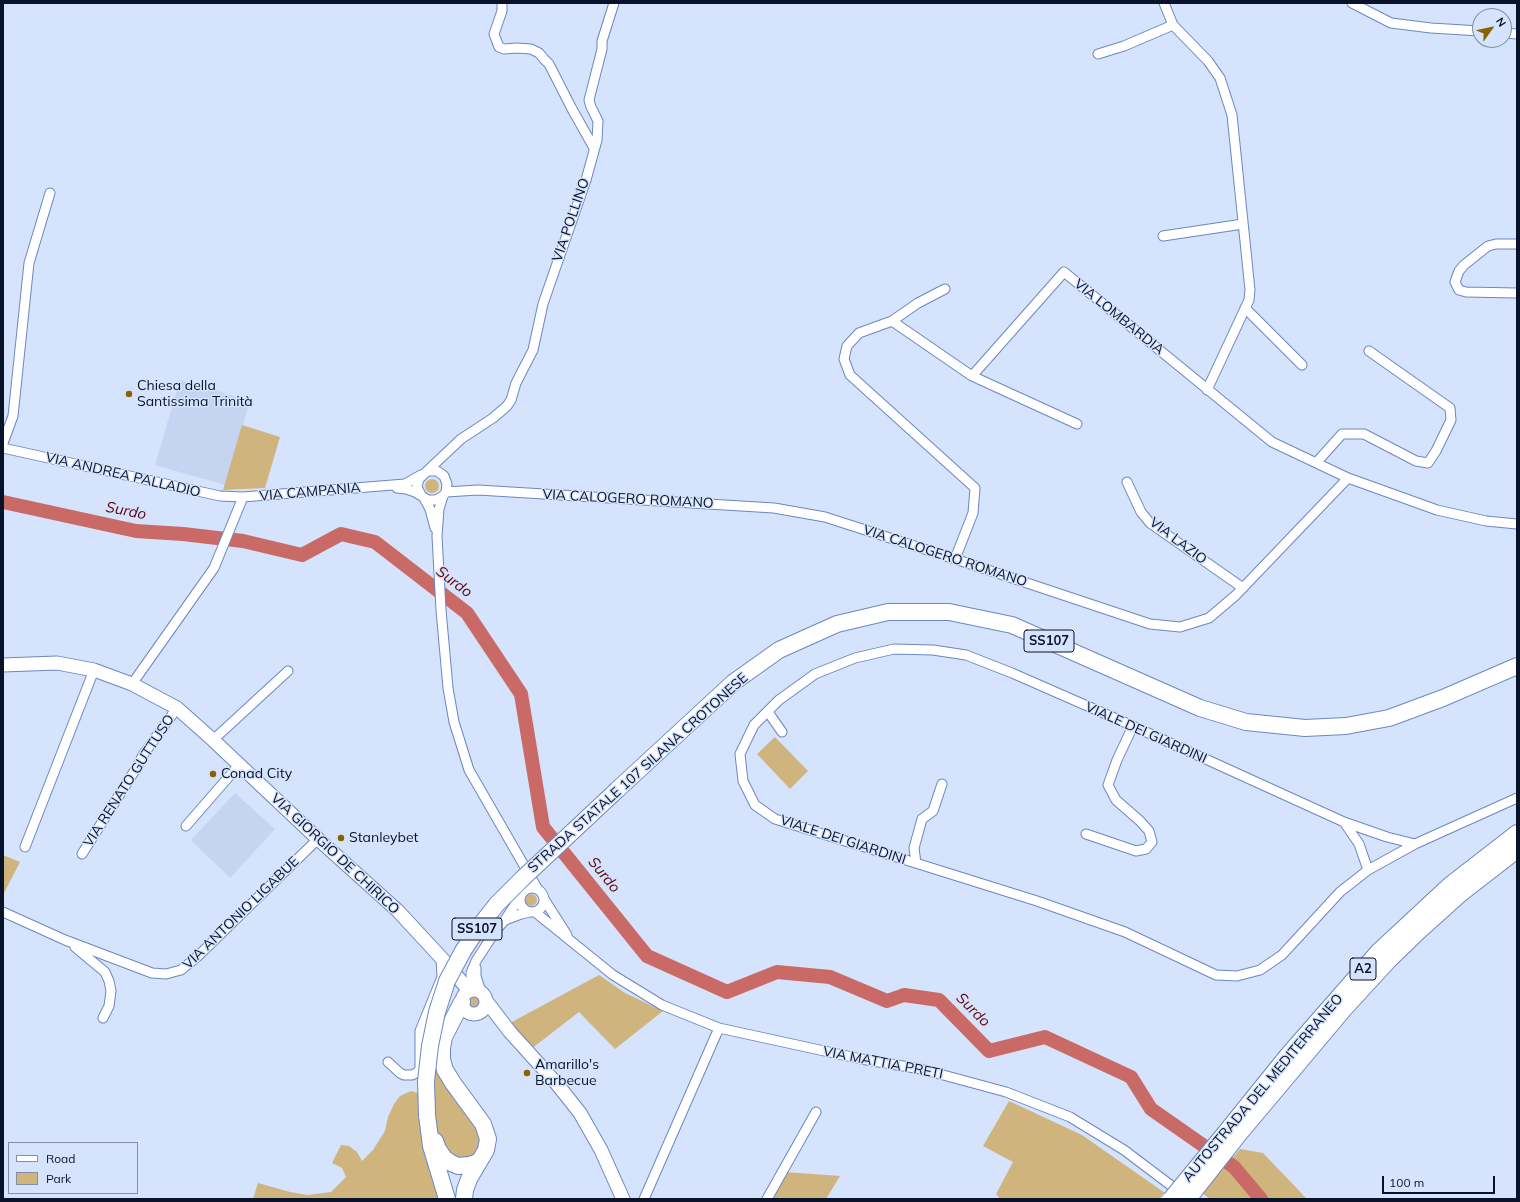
<!DOCTYPE html>
<meta charset="utf-8">
<style>
body{margin:0}
#map{position:relative;width:1520px;height:1202px;overflow:hidden;background:#d5e3fc;font-family:Mulish,sans-serif}
canvas{display:block}
.frame{position:absolute;inset:0;border:4px solid #081228;pointer-events:none}
.legend{position:absolute;left:8px;top:1142px;width:130px;height:52px;box-sizing:border-box;background:#d5e3fc;border:1px solid #838fa7;margin:0;padding:5px 7px;list-style:none;font-size:12px;color:#081228}
.legend li{display:flex;align-items:center;gap:8px;height:20px}
.legend b{width:20px;border:1px solid #838fa7}
.north{position:absolute;left:1472px;top:8px;width:40px;height:40px;box-sizing:border-box;background:#d5e3fc;border:1px solid #838fa7;border-radius:50%;rotate:57deg;font-size:11px;font-weight:700;line-height:16px;text-align:center;color:#081228}
.north::after{content:'';display:block;margin:auto;width:14px;height:18px;background:#886400;clip-path:polygon(50% 0,100% 100%,50% 72%,0 100%)}
.scale{position:absolute;left:1382px;top:1176px;width:113px;height:18px;box-sizing:border-box;border:2px solid #081228;border-top:0;padding-left:5px;font-size:12px;line-height:14px;white-space:nowrap;color:#081228;-webkit-text-stroke:3px #d5e3fc;paint-order:stroke}
</style>
<div id="map">
<canvas width="1520" height="1202"></canvas>
<div class="frame"></div>
<ul class="legend">
<li><b style="height:5px;background:#fff"></b>Road</li>
<li><b style="height:11px;background:#d0b47e"></b>Park</li>
</ul>
<div class="north">N</div>
<div class="scale">100 m</div>
</div>
<script>
const context = document.querySelector('canvas').getContext('2d');
context.lineJoin = 'round';
function paint(path, color) { context.fillStyle = color; context.fill(path, 'evenodd'); }
const shape = rows => new Path2D(rows.map(r => 'M' + r).join(''));
function trace(path, color, width, dash) { context.strokeStyle = color; context.lineWidth = width; context.lineCap = dash ? 'butt' : 'round'; context.setLineDash(dash || []); context.stroke(path); }
function write(font, color, halo, rows, align = 'center') {
  context.font = font + ' Mulish,sans-serif'; context.lineWidth = 3; context.setLineDash([]); context.textBaseline = 'middle'; context.strokeStyle = halo; context.fillStyle = color; for (const [text, x, y, turn = 0] of rows) {
    context.save(); context.translate(x, y); context.rotate((+turn || 0) * Math.PI / 180); context.textAlign = isNaN(turn) ? turn : align; if (halo) context.strokeText(text, 0, 0); context.fillText(text, 0, 0); context.restore();
  }
}
const built = shape([
 [180,380,250,401,225,485,155,465],
 [235,793,275,829,230,878,191,840]
]);
const green = shape([
 [242,425,280,437,265,488,223,490],
 '425 486a7 7 0 1 1 14 0a7 7 0 1 1-14 0Z',
 [775,737,808,771,790,789,757,754],
 [3,855,20,862,3,895],
 '525 900a6 6 0 1 1 12 0a6 6 0 1 1-12 0Z',
 [599,975,625,993,663,1011,615,1049,579,1012,531,1049,510,1023],
 '467 1003a7 7 0 1 1 14 0a7 7 0 1 1-14 0Z',
 [435,1068,445,1086,469,1117,482,1138,479,1155,459,1162,442,1148,431,1106],
 [411,1091,421,1094,439,1199,253,1199,258,1183,290,1192,307,1195,331,1192,346,1177,342,1168,332,1163,341,1145,349,1146,357,1152,362,1161,373,1150,385,1131,388,1117,394,1104,400,1096],
 [1009,1101,1082,1135,1165,1193,1159,1199,1000,1199,996,1194,1013,1162,983,1146],
 [1240,1149,1263,1153,1307,1199,1210,1199,1202,1193],
 [785,1172,840,1176,826,1199,769,1199]
]);
const river = shape([
 [3,502,136,531,183,534,243,541,302,555,341,534,375,542,467,613,521,694,543,827,647,956,727,992,777,972,830,977,887,1001,904,995,939,1000,989,1051,1045,1037,1131,1077,1151,1109,1234,1167,1261,1199]
]);
const street = shape([
 [502,3,502,11,494,34,499,47,504,49,517,48,531,49,539,53,544,59,549,64,572,109,594,148],
 [1164,3,1173,25,1208,61,1220,78,1232,115,1250,290,1249,300,1207,390],
 [1352,3,1391,23,1431,28,1480,31],
 [1504,33,1517,34],
 [1098,54,1124,46,1173,25],
 [1163,236,1243,224],
 [1517,244,1496,244,1488,246,1464,265,1459,271,1455,282,1459,290,1466,292,1517,293],
 [1245,308,1302,365],
 [892,321,918,303,945,289],
 [972,376,1064,272,1272,442,1348,478,1437,510,1486,521,1517,524],
 [3,443,13,416,29,263,50,193],
 [3,448,220,496,243,497,405,484,421,475],
 [1316,463,1342,434,1364,434,1416,461,1428,463,1436,451,1451,420,1450,408,1369,351],
 [425,473,461,439,493,418,507,406,511,400,516,383,533,350,543,304,586,180,597,140,598,121,591,107,589,100,602,49,602,41,614,3],
 [1127,482,1141,512,1150,523,1243,588],
 [397,488,406,489,415,492,428,500,436,500,443,496,446,492,447,484,444,476,437,471,428,471,425,473,419,479,417,487,421,495],
 [446,492,478,490,774,508,825,517,955,559,1150,624,1180,627,1209,618,1236,595,1348,478],
 [443,496,439,509,437,536,441,610,448,688,454,722,469,770,537,888],
 [424,498,430,509,435,528],
 [955,559,973,513,975,488,850,375,844,359,847,346,859,333,892,321,972,376,1077,424],
 [132,684,214,568,243,497],
 [768,712,782,732],
 [213,740,288,671],
 [1344,822,1359,844,1368,870],
 [186,826,239,765],
 [1086,834,1136,851,1146,849,1152,842,1149,831,1140,821,1116,800,1108,785,1117,760,1133,726],
 [1415,844,1387,837,1344,822,1133,726,1012,673,966,655,933,650,894,649,855,658,815,674,779,700,754,725,740,754,743,781,755,805,775,819,1037,901,1125,932,1216,975,1237,976,1260,970,1282,955,1340,892,1368,870,1415,844,1517,798],
 [25,847,94,670],
 [82,854,137,767,143,755,177,708],
 [916,863,914,848,922,819,933,811,942,784],
 '520 900a12 12 0 1 1 24 0a12 12 0 1 1-24 0Z',
 [544,899,567,935],
 [3,912,65,940,152,973,166,974,181,970,198,956,318,839],
 [535,912,613,975,662,1005,719,1028,861,1059,921,1069,1006,1092,1070,1117,1124,1150,1181,1193],
 [505,920,521,914,530,912],
 [75,947,105,972,109,981,111,991,109,1006,103,1018],
 [476,968,476,976,481,992],
 [472,990,471,984,471,973,476,961,496,930,505,920,520,897],
 [388,1062,400,1073,404,1075,412,1075,418,1072,420,1068,420,1031,442,977,441,958],
 [644,1199,719,1028],
 [767,1199,816,1112]
]);
const secondary = shape([
 [3,665,57,663,94,670,132,684,177,708,213,740,318,839,398,911,447,964,469,991],
 '462 1002a12 12 0 1 1 24 0a12 12 0 1 1-24 0Z',
 [487,1002,510,1032,557,1084,580,1113,601,1150,623,1199]
]);
const highway = shape([
 [617,790,734,682,779,650,837,624,888,612,949,612,1012,625,1200,708,1246,722,1305,728,1346,726,1389,718,1443,698,1517,666],
 [462,1002,444,1037,442,1048,442,1059,445,1070,453,1083,483,1124,488,1139,486,1150,469,1179,465,1190,464,1199],
 [427,1115,431,1146,447,1199],
 [1230,1127,1288,1055,1379,951,1450,885,1517,833],
 [1239,1134,1344,1009,1389,960,1419,931,1459,895,1517,850],
 [435,1141,438,1149,444,1158,451,1163,458,1166,469,1165,478,1162]
]);
const highwayBridge = shape([
 [427,1115,426,1081,430,1046,437,1012,447,981,463,951,478,928,497,904,523,878,617,790],
 [1171,1199,1230,1127],
 [1188,1199,1239,1134]
]);
const markers = [
 [129,394,4,"#886400"],
 [213,774,4,"#886400"],
 [341,838,4,"#886400"],
 [527,1073,4,"#886400"]
];
const shields = [
 [1049,641,50],
 [477,929,50],
 [1363,969,26]
];
const shieldNames = [
 ["SS107",1049,641],
 ["SS107",477,929],
 ["A2",1363,969]
];
const streetNames = [
 ["VIA POLLINO",571,220,-71],
 ["VIA LOMBARDIA",1119,317,39],
 ["VIA ANDREA PALLADIO",123,475,13],
 ["VIA CAMPANIA",310,492,-5],
 ["VIA CALOGERO ROMANO",628,499,3],
 ["VIA LAZIO",1178,541,37],
 ["VIA CALOGERO ROMANO",945,556,18],
 ["VIALE DEI GIARDINI",1146,733,24],
 ["STRADA STATALE 107 SILANA CROTONESE",638,773,-42],
 ["VIA RENATO GUTTUSO",129,781,-57],
 ["VIALE DEI GIARDINI",843,840,18],
 ["VIA GIORGIO DE CHIRICO",335,854,43],
 ["VIA ANTONIO LIGABUE",241,913,-44],
 ["VIA MATTIA PRETI",883,1063,11],
 ["AUTOSTRADA DEL MEDITERRANEO",1263,1088,-50]
];
const poiNames = [
 ["Chiesa della",137,386],
 ["Santissima Trinità",137,402],
 ["Conad City",221,774],
 ["Stanleybet",349,838],
 ["Amarillo's",535,1065],
 ["Barbecue",535,1081]
];
const waterNames = [
 ["Surdo",126,511,11],
 ["Surdo",454,582,37],
 ["Surdo",604,875,51],
 ["Surdo",973,1010,45]
];
paint(built, '#c5d4f0');
paint(green, '#d0b47e');
trace(river, '#c96a66', 14);
trace(street, '#6b87c1', 11);
trace(secondary, '#6b87c1', 15);
trace(highway, '#6b87c1', 18);
trace(street, '#fff', 9);
trace(secondary, '#fff', 13);
trace(highway, '#fff', 16);
trace(highwayBridge, '#6b87c1', 18, []);
trace(highwayBridge, '#fff', 16);
for (const [x, y, r, color] of markers) { const dot = new Path2D(); dot.arc(x, y, r, 0, 2 * Math.PI); context.fillStyle = color; context.fill(dot); trace(dot, '#d5e3fc', 1.5); }
for (const [x, y, w] of shields) { const box = new Path2D(); box.roundRect(x - w / 2, y - 11, w, 22, 3); context.fillStyle = '#d5e3fc'; context.fill(box); trace(box, '#081228', 1); }
write('bold 13px', '#081228', null, shieldNames);
write('14px', '#081228', '#d5e3fc', streetNames);
write('14px', '#081228', '#d5e3fc', poiNames, 'left');
write('italic 15px', '#5f020d', '#d5e3fc', waterNames);
</script>
